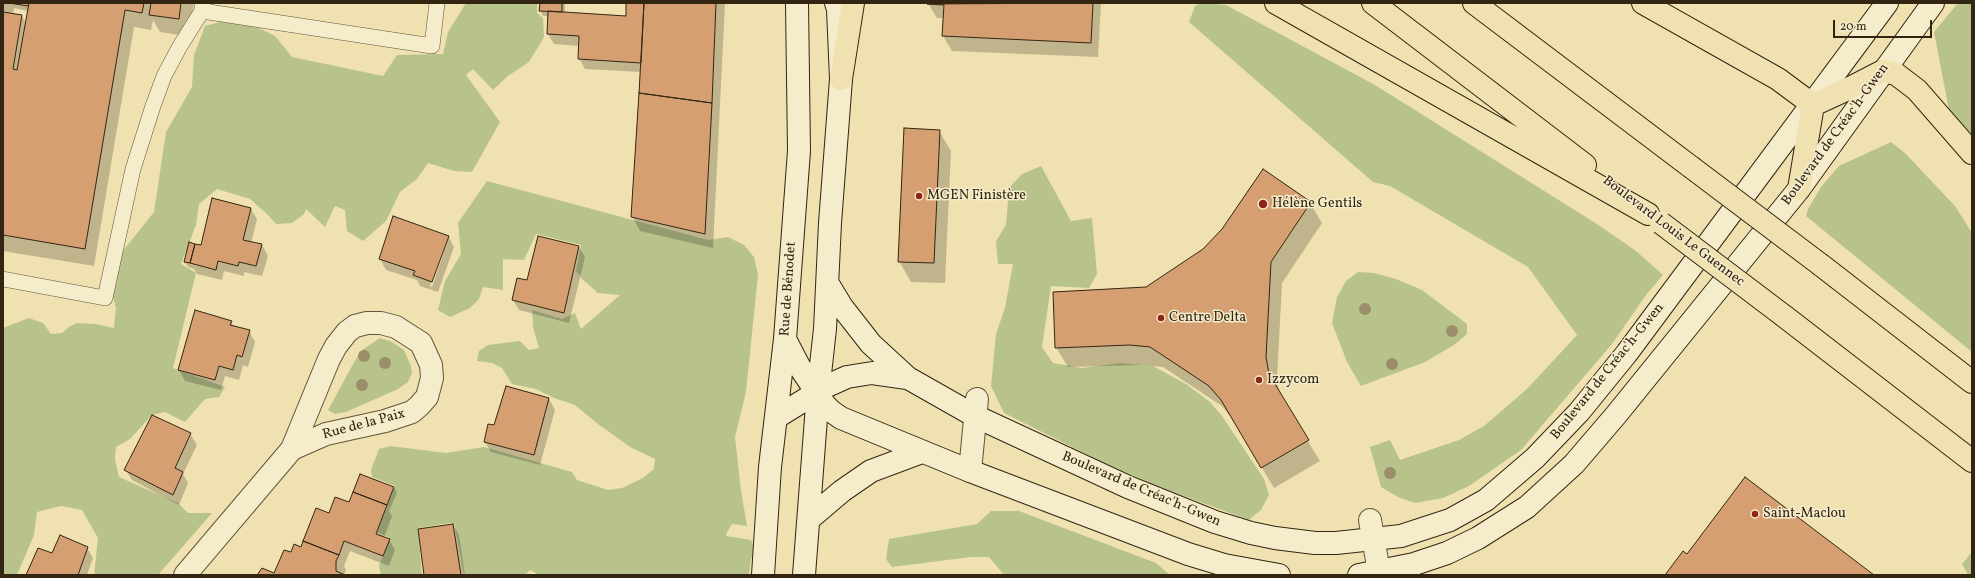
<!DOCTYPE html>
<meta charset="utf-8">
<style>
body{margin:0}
#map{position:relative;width:1975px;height:578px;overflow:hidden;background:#f0e1b1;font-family:Vollkorn,serif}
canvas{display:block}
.frame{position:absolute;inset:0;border:4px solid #322512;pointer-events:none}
.scale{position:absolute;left:1833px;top:20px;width:99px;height:18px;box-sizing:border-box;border:2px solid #322512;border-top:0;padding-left:5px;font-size:12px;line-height:14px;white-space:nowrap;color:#322512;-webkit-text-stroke:3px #f5eccc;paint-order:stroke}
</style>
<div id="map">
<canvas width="1975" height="578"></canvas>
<div class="frame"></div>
<div class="scale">20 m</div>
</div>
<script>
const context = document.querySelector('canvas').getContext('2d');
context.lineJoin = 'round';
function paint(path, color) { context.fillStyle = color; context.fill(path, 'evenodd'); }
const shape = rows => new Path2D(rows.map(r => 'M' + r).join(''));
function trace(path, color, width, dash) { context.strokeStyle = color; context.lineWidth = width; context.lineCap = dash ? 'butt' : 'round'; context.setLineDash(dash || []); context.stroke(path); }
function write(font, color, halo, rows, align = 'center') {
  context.font = font + ' Vollkorn,serif'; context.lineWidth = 3; context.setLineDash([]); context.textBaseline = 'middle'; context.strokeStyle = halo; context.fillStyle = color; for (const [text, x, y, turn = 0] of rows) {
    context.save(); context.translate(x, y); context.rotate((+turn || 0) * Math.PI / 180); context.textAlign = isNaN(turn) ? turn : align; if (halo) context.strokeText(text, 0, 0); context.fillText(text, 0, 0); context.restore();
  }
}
const green = shape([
 [466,3,537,3,537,13,543,18,544,37,529,62,508,76,493,90,473,69,466,75,500,122,472,172,454,171,428,163,417,179,400,192,386,221,363,241,347,231,345,210,335,206,325,227,306,209,304,214,292,223,276,224,268,215,250,199,217,189,199,204,196,225,181,264,196,273,173,368,225,387,219,397,205,399,185,422,165,412,152,415,130,439,116,447,115,460,119,477,178,503,188,513,212,513,158,575,94,575,98,538,82,510,61,506,37,512,34,535,17,575,3,575,3,328,29,318,43,323,51,334,62,333,69,327,77,323,96,324,114,328,116,308,111,290,122,252,154,212,166,132,192,87,194,55,205,26,224,21,257,27,275,36,292,57,383,76,397,55,443,54,448,32],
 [1202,3,1226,5,1375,85,1597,224,1636,251,1663,275,1646,295,1612,344,1521,450,1469,486,1443,498,1415,503,1398,497,1381,487,1370,447,1390,440,1400,460,1459,440,1484,426,1527,389,1577,335,1528,267,1390,186,1373,182,1189,22,1195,6],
 [1958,3,1972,3,1972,137,1949,110,1934,32],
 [1891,142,1905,153,1955,206,1972,233,1972,352,1806,216,1808,209,1821,187,1839,166],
 [1041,166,1071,221,1092,218,1097,274,1089,288,1051,286,1042,347,1053,363,1082,368,1121,363,1153,366,1186,384,1210,402,1222,416,1264,479,1269,495,1261,510,1249,520,1162,488,1102,462,1004,413,991,386,996,334,1005,308,1013,264,998,264,996,241,1006,225,1009,188,1022,174],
 [487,181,708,240,728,237,744,245,754,257,758,275,746,392,735,437,741,491,747,526,732,524,727,532,726,536,751,540,755,549,751,559,749,575,539,575,530,570,525,575,464,575,454,523,450,523,418,528,422,575,381,575,379,566,390,538,377,532,395,486,372,477,371,470,379,449,390,446,446,453,484,447,572,472,577,480,608,490,622,488,643,478,654,469,655,459,630,447,598,424,575,405,554,398,536,389,512,384,502,368,492,363,477,361,479,351,488,345,520,341,529,350,539,348,533,327,532,310,562,319,575,313,581,329,620,295,598,293,582,279,576,271,581,245,536,234,524,260,503,259,503,290,483,287,479,299,470,308,450,317,438,310,445,281,461,254,458,223],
 [1358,272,1374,273,1396,279,1422,290,1467,324,1467,334,1454,345,1425,362,1361,386,1347,362,1332,323,1337,297,1346,281],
 [380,338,392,342,404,350,411,366,412,373,408,382,398,389,346,412,335,414,328,410,357,357,362,350],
 [991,511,1019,511,1156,563,1170,575,1004,575,989,557,971,557,892,567,886,559,889,539,977,524],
 [1972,552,1972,575,1968,575,1962,564]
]);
const shadow = shape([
 [3,3,149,3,151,7,152,3,194,3,188,36,160,32,153,20,151,30,134,27,94,266,3,251],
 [14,8,28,11,26,24,22,16,13,15],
 [541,3,565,3,565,13,627,17,627,3,725,3,713,248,640,231,632,216,641,72,585,69,579,58,579,46,554,44,548,34,549,16,543,16,540,10],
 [928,3,1101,3,1098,57,952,51,943,36,944,18,937,18],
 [939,131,951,151,945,283,911,282,899,261],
 [213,200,251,209,257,219,251,243,262,245,268,256,262,276,244,272,244,276,224,271,222,280,197,274,194,269,188,267,185,262,202,246],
 [1310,203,1322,223,1282,283,1277,378,1279,394,1320,461,1274,488,1234,421,1222,406,1163,367,1142,365,1068,367,1056,347,1147,288],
 [448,236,454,247,438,292,420,286,417,280,386,270,380,259],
 [445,243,447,243,432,287,430,286],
 [539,237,579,247,585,257,569,323,519,310,513,300,527,281],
 [231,322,234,327,249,331,255,342,248,367,243,365,239,380,225,376,221,390,185,381,179,370],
 [549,399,555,410,540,465,491,452,485,442,495,426],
 [153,416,190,434,197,445,183,474,188,483,179,505,132,480,126,470],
 [394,487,397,493,389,511,392,516,384,538,389,539,395,550,389,566,350,551,344,566,346,570,344,575,258,575,275,575,291,554,301,548,330,515,350,503],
 [453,525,459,535,465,575,425,575],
 [87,548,93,558,87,575,27,575,53,554]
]);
const building = shape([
 [9,3,29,3,28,6,9,3],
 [29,3,144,3,142,13,125,10,85,249,3,235,3,12,22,15,13,69,17,70,29,3],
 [151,3,181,3,179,19,149,15,151,3],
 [540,3,562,3,562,12,539,11,540,3],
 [626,3,644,3,641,63,578,59,579,36,547,34,548,11,626,16,626,3],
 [644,3,716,3,712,103,639,93,644,3],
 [1093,3,1091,43,942,36,944,5,927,4,1093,3],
 [639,93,712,103,705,234,631,217,639,93],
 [904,128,940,130,934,263,898,262,904,128],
 [1263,169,1311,202,1271,262,1266,357,1269,374,1309,440,1261,468,1221,400,1209,386,1150,347,1130,345,1055,348,1053,292,1146,287,1203,249,1222,229,1263,169],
 [212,198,251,208,243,240,262,244,256,266,239,262,238,266,218,261,216,270,190,263,195,244,201,245,212,198],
 [393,216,449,236,432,282,413,275,415,271,379,259,393,216],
 [538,236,579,246,564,313,512,300,517,278,527,280,538,236],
 [189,242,195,244,190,263,184,262,189,242],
 [195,310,232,321,230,325,250,330,242,357,237,355,233,370,219,366,215,380,178,370,195,310],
 [506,386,549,398,534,455,484,442,488,424,494,425,506,386],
 [152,415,191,433,175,468,183,472,173,495,124,470,152,415],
 [360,474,394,487,387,505,353,492,360,474],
 [1745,477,1874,575,1665,575,1683,551,1687,554,1745,477],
 [353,492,387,505,376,534,390,539,383,556,344,541,339,555,303,541,316,508,329,513,335,497,349,502,353,492],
 [453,524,461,575,424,575,418,529,453,524],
 [60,535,88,547,78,575,26,575,38,548,52,553,60,535],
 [303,541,339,555,336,561,336,571,345,575,257,575,262,568,274,573,284,550,291,552,294,544,301,547,303,541]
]);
const lane = shape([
 [202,11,432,46,437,3],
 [3,279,105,298,133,169,153,106,164,76,180,46,202,11,203,3]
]);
const street = shape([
 [970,471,977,399],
 [1370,520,1379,572],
 [185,575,292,449,329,359,336,346,347,332,355,326,367,323,381,323,396,327,421,343,431,365,432,378,427,397,419,406,412,412,385,421,326,434,292,449]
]);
const secondary = shape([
 [828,284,842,307,871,344,908,378,975,416,1128,487,1215,522,1251,533,1275,538,1315,543,1336,543,1401,536,1450,520,1486,500,1535,458,1579,412,1627,353,1887,3],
 [785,339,799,366,825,405,831,411,841,418,970,471,1188,554,1224,565,1279,575],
 [777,417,827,386,847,377,872,373,907,378],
 [809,519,842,491,871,471,922,452],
 [763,575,770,467,785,339,799,151,797,3],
 [804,575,818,392,825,329,830,223,841,79,838,9,836,3],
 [1359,575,1414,564,1447,553,1478,538,1527,507,1574,464,1616,415,1799,189,1933,3]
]);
const primary = shape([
 [1276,3,1648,214],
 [1373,3,1585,165],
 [1474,3,1691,167],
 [1643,3,1778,79,1813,105,1852,87,1883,71,1896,74,1917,90,1972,153],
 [841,79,853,3],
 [1799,189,1813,105],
 [1821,265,1972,382],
 [1784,316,1972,461]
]);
const primaryBridge = shape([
 [1691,167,1821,265],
 [1661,223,1784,316]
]);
const trees = [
 [1365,309],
 [1452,331],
 [364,356],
 [385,363],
 [1392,364],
 [362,385],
 [1390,473]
];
const markers = [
 [919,196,4,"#8f2418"],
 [1263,204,5,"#8f2418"],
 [1161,318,4,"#8f2418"],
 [1259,380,4,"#8f2418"],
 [1755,514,4,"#8f2418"]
];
const streetNames = [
 ["Boulevard de Créac'h-Gwen",1836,135,-54],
 ["Boulevard Louis Le Guennec",1673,232,37],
 ["Rue de Bénodet",789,289,-86],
 ["Boulevard de Créac'h-Gwen",1608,372,-51],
 ["Rue de la Paix",364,425,-15],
 ["Boulevard de Créac'h-Gwen",1141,490,23]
];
const poiNames = [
 ["MGEN Finistère",927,196],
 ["Hélène Gentils",1272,204],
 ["Centre Delta",1169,318],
 ["Izzycom",1267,380],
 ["Saint-Maclou",1763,514]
];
paint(green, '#b8c38c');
paint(shadow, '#0003');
paint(building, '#d59f72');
trace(building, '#322512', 1);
trace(lane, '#62543a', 16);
trace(street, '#62543a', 24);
trace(secondary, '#322512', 24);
trace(primary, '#322512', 24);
trace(lane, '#f5eccc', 15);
trace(street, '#f5eccc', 22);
trace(secondary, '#f5eccc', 22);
trace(primary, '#f0e1b1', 22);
trace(primaryBridge, '#322512', 24, []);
trace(primaryBridge, '#f0e1b1', 22);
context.fillStyle = '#9a8f6a';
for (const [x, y] of trees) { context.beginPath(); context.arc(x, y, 6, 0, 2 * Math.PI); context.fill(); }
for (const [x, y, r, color] of markers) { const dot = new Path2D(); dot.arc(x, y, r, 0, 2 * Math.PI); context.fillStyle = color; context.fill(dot); trace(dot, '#f5eccc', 1.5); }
write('14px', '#322512', '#f5eccc', streetNames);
write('14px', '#322512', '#f5eccc', poiNames, 'left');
</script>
